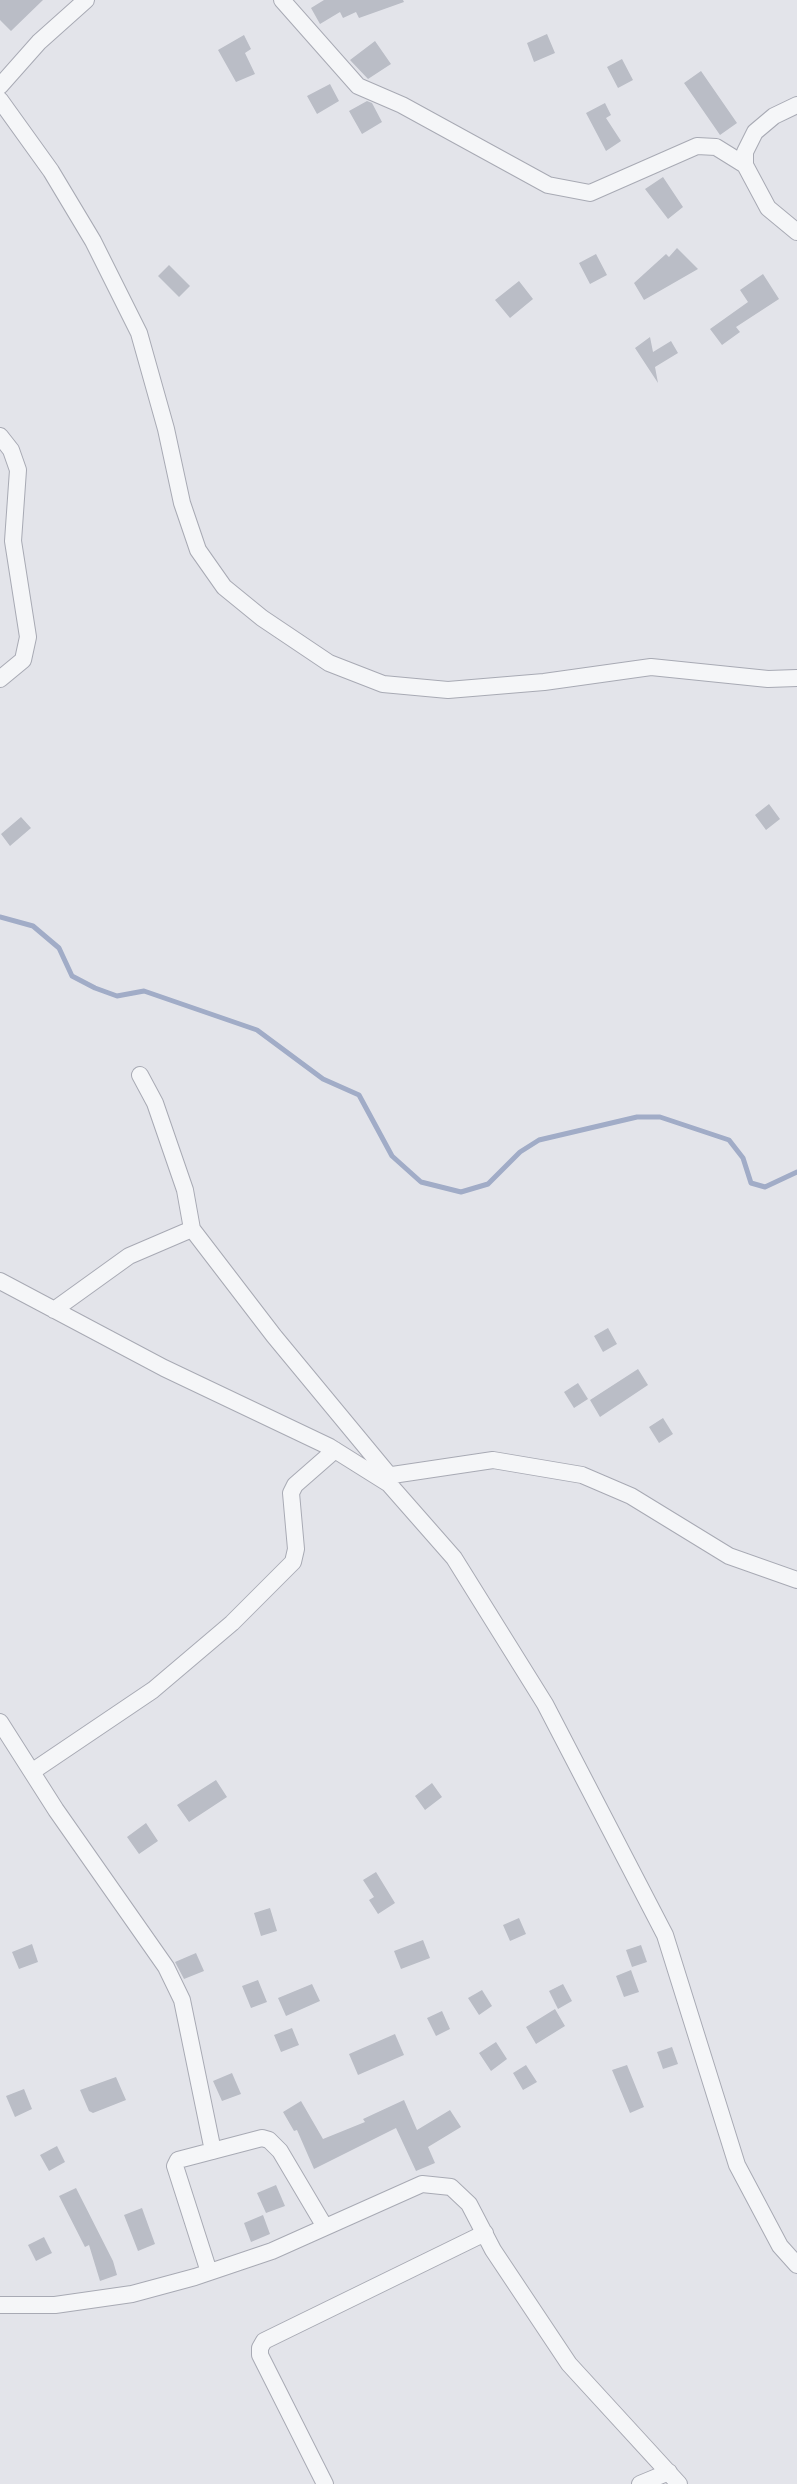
<!DOCTYPE html>
<style>
body{margin:0}
canvas{display:block;background:#e3e4ea}
</style>
<canvas width="797" height="2484"></canvas>
<script>
const context = document.querySelector('canvas').getContext('2d');
context.lineJoin = 'round';
const shape = rows => new Path2D(rows.map(r => 'M' + r).join(''));
function trace(path, color, width, dash) { context.strokeStyle = color; context.lineWidth = width; context.lineCap = dash ? 'butt' : 'round'; context.setLineDash(dash || []); context.stroke(path); }
function paint(path, color) { context.fillStyle = color; context.fill(path, 'evenodd'); }
const stream = shape([
 [0,917,33,926,59,948,72,976,95,988,117,996,144,991,257,1030,323,1079,359,1095,392,1156,421,1182,461,1192,488,1184,520,1152,539,1140,637,1117,660,1117,729,1140,743,1158,751,1183,765,1187,797,1172]
]);
const building = shape([
 [0,0,43,0,11,31,0,20],
 [324,0,403,0,404,2,359,18,356,12,343,18,340,12,320,24,311,8],
 [547,34,555,53,534,62,527,43],
 [244,35,251,49,245,53,255,74,236,82,218,50],
 [375,41,391,64,368,79,350,60],
 [622,59,633,80,618,88,607,67],
 [701,71,737,123,720,135,684,83],
 [330,84,339,101,317,114,307,96],
 [367,101,372,103,382,122,362,134,349,111],
 [605,103,611,115,606,118,621,141,606,151,586,113],
 [663,177,683,207,668,219,645,189],
 [677,248,698,269,644,300,634,283,666,254,669,257],
 [596,254,607,275,590,284,579,263],
 [169,265,190,286,179,297,158,276],
 [763,274,779,299,736,327,740,332,722,345,710,329,748,302,740,290],
 [519,281,533,299,510,318,495,300],
 [650,337,653,352,671,341,678,353,655,367,658,383,635,348],
 [769,804,780,819,766,830,755,815],
 [21,817,31,828,10,846,1,834],
 [608,1328,617,1344,603,1352,594,1336],
 [638,1369,648,1385,600,1417,590,1400],
 [578,1383,588,1399,574,1408,564,1392],
 [663,1418,673,1434,659,1443,649,1427],
 [216,1780,227,1797,189,1822,177,1805],
 [432,1783,442,1797,425,1810,415,1796],
 [146,1823,158,1841,139,1854,127,1837],
 [376,1872,395,1903,378,1914,369,1900,374,1897,363,1880],
 [270,1908,277,1931,261,1936,254,1913],
 [519,1918,526,1934,510,1941,503,1925],
 [423,1940,430,1958,401,1969,394,1951],
 [32,1944,38,1962,19,1969,12,1952],
 [641,1945,647,1962,632,1967,626,1950],
 [196,1953,204,1971,184,1979,175,1962],
 [631,1970,639,1992,624,1997,616,1976],
 [258,1980,267,2002,251,2008,242,1986],
 [312,1984,320,2001,286,2016,278,1998],
 [563,1984,572,2001,558,2009,549,1991],
 [482,1990,492,2006,479,2015,468,1998],
 [555,2009,565,2026,536,2044,526,2027],
 [442,2011,450,2029,436,2036,427,2018],
 [292,2028,299,2045,281,2052,274,2035],
 [395,2034,404,2055,358,2075,349,2054],
 [496,2042,507,2059,491,2071,479,2053],
 [672,2047,678,2064,663,2069,657,2052],
 [526,2065,537,2082,523,2090,513,2073],
 [627,2065,644,2107,630,2113,612,2070],
 [232,2073,241,2094,222,2101,213,2081],
 [116,2077,126,2100,93,2113,89,2111,80,2090],
 [24,2089,32,2109,15,2117,6,2096],
 [404,2100,417,2130,450,2110,461,2127,428,2147,435,2163,416,2171,396,2128,314,2169,297,2130,294,2131,283,2112,301,2101,323,2139,365,2122,363,2119],
 [57,2146,65,2162,49,2171,40,2155],
 [276,2185,285,2206,266,2213,257,2193],
 [76,2188,113,2261,117,2275,100,2281,89,2245,85,2247,59,2196],
 [142,2208,155,2244,138,2251,124,2215],
 [263,2215,270,2234,251,2242,244,2223],
 [44,2237,52,2253,36,2261,28,2245]
]);
const street = shape([
 [282,0,358,86,402,105,548,185,590,193,697,146,716,147,745,165],
 [0,86,39,42,86,0],
 [0,100,51,171,93,241,139,333,166,429,182,503,198,550,224,587,262,618,329,663,383,684,448,690,544,682,651,667,768,679,797,678],
 [797,105,774,116,755,132,745,152,745,165,768,208,797,232],
 [0,436,11,450,18,470,13,541,28,637,23,660,0,679],
 [140,1075,155,1103,185,1190,192,1229,274,1336,389,1475],
 [0,1281,164,1368,330,1447,389,1484,454,1558,545,1704,665,1935,737,2165,780,2246,797,2265],
 [54,1310,129,1256,192,1229],
 [379,1477,493,1460,582,1475,631,1496,729,1556,797,1580],
 [0,1722,56,1810,166,1967,182,2000,213,2151],
 [33,1771,153,1690,232,1623,293,1562,296,1549,291,1493,295,1485,335,1450],
 [209,2272,175,2166,178,2160,262,2138,269,2140,280,2151,325,2227],
 [0,2305,55,2305,132,2294,195,2277,272,2251,422,2184,451,2187,469,2204,493,2250,569,2364,679,2484],
 [325,2484,260,2355,260,2348,264,2341,485,2233],
 [640,2484,669,2472]
]);
trace(stream, '#a1acc7', 5);
paint(building, '#babdc6');
trace(street, '#a8aab4', 18);
trace(street, '#f5f6f8', 16);
</script>
